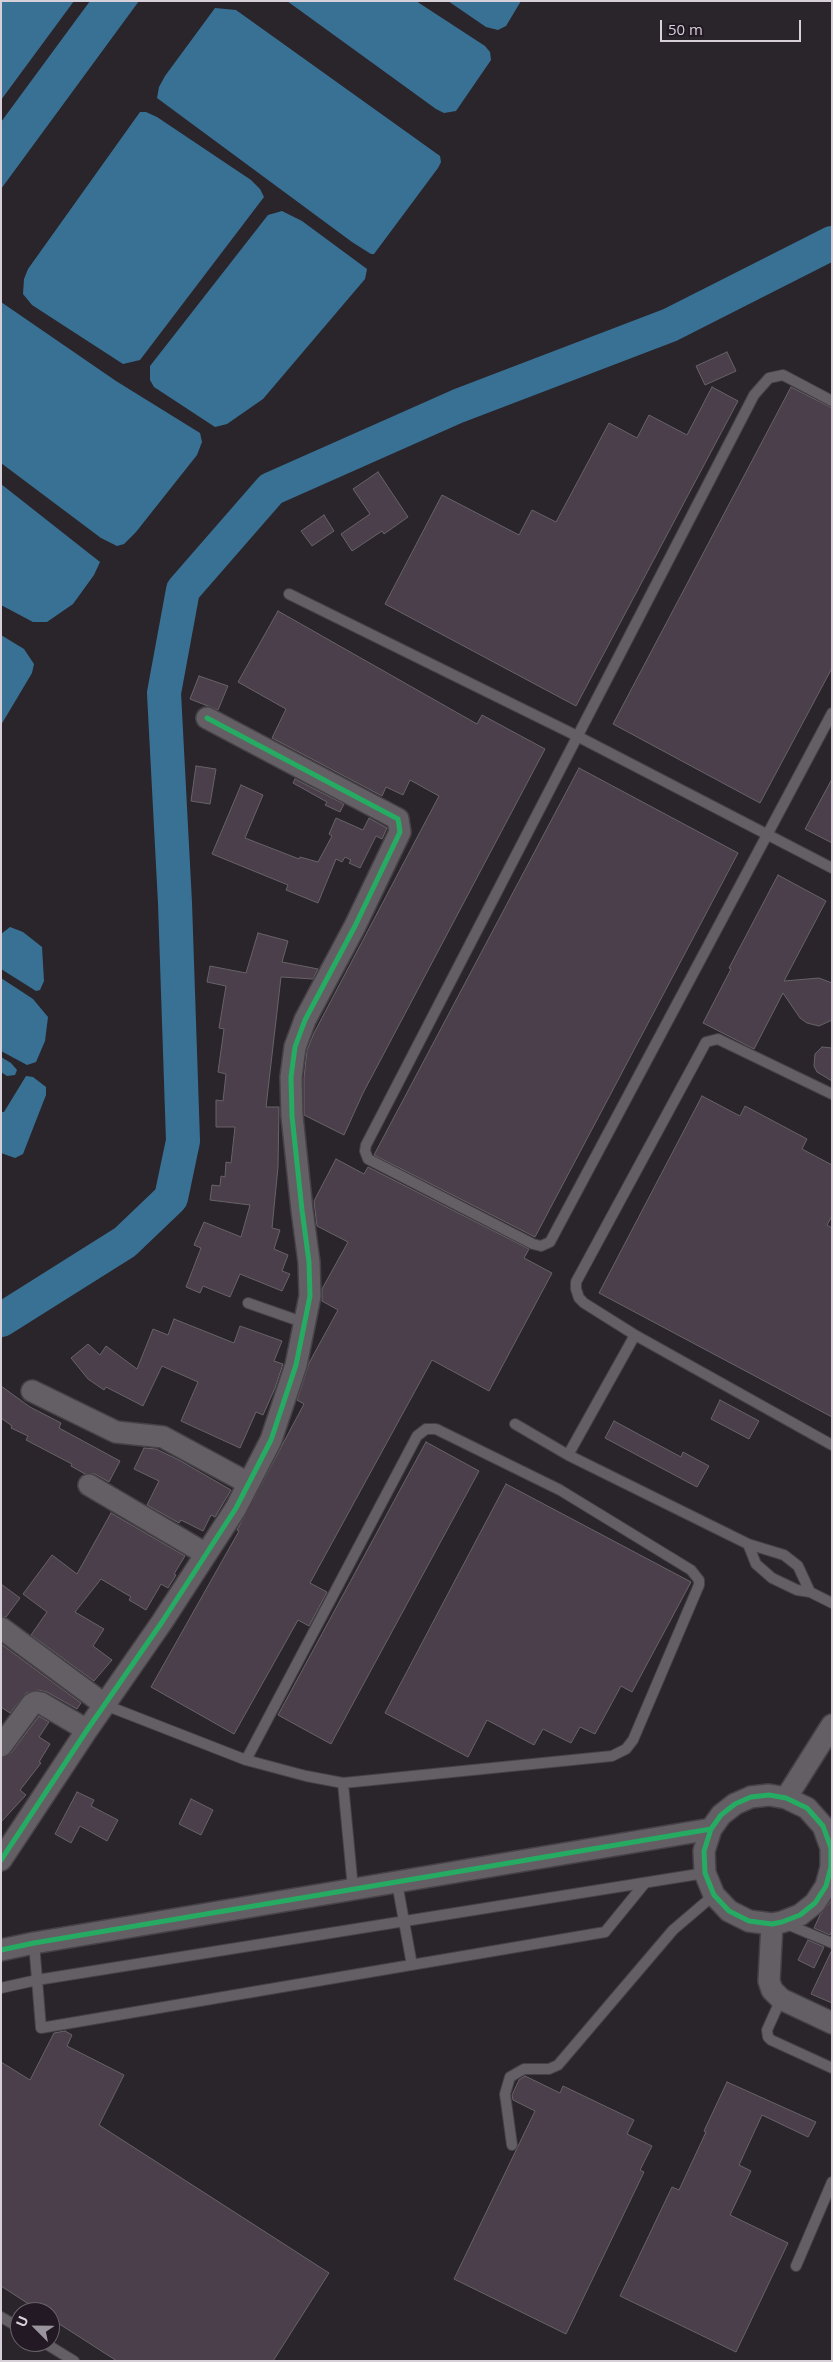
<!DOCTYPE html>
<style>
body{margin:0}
#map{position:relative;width:833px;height:2362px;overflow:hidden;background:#2a252b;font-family:"Open Sans",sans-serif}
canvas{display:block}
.frame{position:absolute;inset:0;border:2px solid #d7d0d9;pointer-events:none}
.north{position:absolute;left:10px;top:2302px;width:50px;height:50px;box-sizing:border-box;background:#221924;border:1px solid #6a626c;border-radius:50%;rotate:293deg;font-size:14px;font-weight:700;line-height:20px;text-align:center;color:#d7d0d9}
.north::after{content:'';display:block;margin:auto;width:18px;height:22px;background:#9a949c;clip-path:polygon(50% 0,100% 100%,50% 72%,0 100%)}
.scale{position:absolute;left:660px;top:20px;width:141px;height:22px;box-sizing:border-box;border:2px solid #d7d0d9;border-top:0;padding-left:6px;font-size:15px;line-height:18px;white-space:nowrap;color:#d7d0d9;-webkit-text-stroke:4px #221924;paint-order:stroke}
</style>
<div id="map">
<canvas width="833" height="2362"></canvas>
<div class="frame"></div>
<div class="north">U</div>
<div class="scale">50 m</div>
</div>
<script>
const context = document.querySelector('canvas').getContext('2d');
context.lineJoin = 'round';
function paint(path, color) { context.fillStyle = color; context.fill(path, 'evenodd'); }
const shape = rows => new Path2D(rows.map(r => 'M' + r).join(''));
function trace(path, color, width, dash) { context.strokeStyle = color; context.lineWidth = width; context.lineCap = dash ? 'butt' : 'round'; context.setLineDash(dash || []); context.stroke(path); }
const water = shape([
 [1,1,74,1,1,100],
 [90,1,139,1,1,189,1,122],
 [287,1,416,1,485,46,490,52,491,60,456,111,444,113,436,109],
 [448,1,521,1,506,26,498,30,486,27],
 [215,8,236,10,440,156,441,162,438,168,374,254,371,254,352,242,157,98,159,87,165,76],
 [140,112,146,112,157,117,251,180,260,189,264,197,140,360,123,364,32,305,23,294,24,279,28,269],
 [282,211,302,221,367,269,365,279,263,399,227,424,215,427,154,387,150,380,150,366,268,215],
 [1,302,116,381,200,433,202,442,197,455,136,532,124,544,117,546,101,538,1,463],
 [1,484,100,562,94,575,73,604,47,622,33,622,1,605],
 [1,635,24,649,34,664,32,673,1,725],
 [10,927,23,932,42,947,44,981,40,990,36,991,1,969,1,934],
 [1,978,33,999,48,1017,45,1041,36,1062,27,1065,1,1051],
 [1,1057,11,1063,17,1070,15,1075,7,1076,1,1072],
 [26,1076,33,1077,46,1087,46,1095,23,1154,15,1158,1,1153,1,1112,4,1112]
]);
const river = shape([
 [1,1320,125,1242,171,1198,183,1141,175,903,164,693,183,590,271,489,458,406,670,325,832,243]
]);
const building = shape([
 [727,352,736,371,705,385,696,366,727,352],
 [712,387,738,401,576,706,385,604,442,495,519,535,532,510,556,522,609,423,637,438,649,415,687,435,712,387],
 [791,387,832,408,832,668,760,803,613,724,791,387],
 [378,472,408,517,384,534,382,531,352,551,341,534,370,514,353,489,378,472],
 [324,515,334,531,312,546,301,531,324,515],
 [278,611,477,724,482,715,545,749,363,1093,344,1135,304,1115,304,1078,307,1050,314,1033,439,796,410,780,403,795,386,787,382,796,272,738,286,709,238,682,278,611],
 [199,676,228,686,218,710,190,699,199,676],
 [196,766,216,769,210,804,191,801,196,766],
 [579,768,738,853,535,1237,374,1155,579,768],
 [295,779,344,804,340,812,325,805,327,802,293,783,295,779],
 [832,779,832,843,805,829,832,779],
 [241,785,263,795,245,838,299,859,300,857,318,862,332,836,329,834,336,818,363,830,369,818,387,828,382,839,376,836,360,868,349,863,351,860,345,857,342,862,336,859,318,903,286,890,288,885,212,854,241,785],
 [778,875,826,901,784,981,819,978,832,983,832,1020,819,1026,807,1023,800,1018,783,993,754,1049,703,1023,731,969,729,968,778,875],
 [258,933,288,941,282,962,318,969,313,979,281,977,266,1107,279,1107,278,1167,272,1228,280,1230,274,1249,288,1255,282,1271,290,1274,282,1291,240,1274,230,1297,203,1286,200,1293,186,1287,201,1248,194,1245,204,1222,241,1237,250,1205,210,1200,212,1185,220,1186,221,1176,225,1177,226,1162,231,1163,235,1127,216,1127,216,1100,223,1101,226,1074,218,1072,224,1029,219,1028,226,986,207,982,210,966,246,973,258,933],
 [822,1047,832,1048,832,1081,817,1072,814,1066,815,1054,822,1047],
 [702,1096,740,1116,745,1106,807,1139,802,1149,832,1165,832,1216,827,1225,832,1228,832,1417,599,1293,702,1096],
 [336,1159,364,1174,368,1167,529,1249,524,1258,552,1273,489,1391,432,1360,310,1583,327,1592,309,1626,298,1620,234,1734,151,1687,239,1531,237,1530,304,1404,297,1400,309,1363,338,1310,322,1301,322,1289,348,1242,317,1226,314,1201,336,1159],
 [174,1319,234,1343,240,1326,282,1341,274,1361,283,1364,275,1388,263,1415,256,1412,240,1448,181,1421,198,1382,162,1366,143,1406,106,1387,104,1390,88,1379,71,1358,88,1344,100,1355,106,1346,137,1369,153,1329,168,1335,174,1319],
 [1,1386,30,1407,61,1423,59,1428,120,1461,109,1482,95,1474,85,1474,71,1466,72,1464,26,1440,28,1436,11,1428,12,1426,1,1418,1,1386],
 [720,1400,759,1421,749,1439,711,1419,720,1400],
 [614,1421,681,1457,683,1452,709,1466,697,1487,605,1438,614,1421],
 [426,1442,479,1471,331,1744,278,1715,426,1442],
 [144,1448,156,1449,179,1460,231,1490,215,1517,211,1515,203,1531,181,1520,179,1523,147,1505,159,1481,134,1469,144,1448],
 [506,1484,691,1582,632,1692,621,1686,595,1734,580,1727,571,1743,543,1729,534,1745,487,1720,468,1757,385,1713,506,1484],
 [111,1513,185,1556,174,1574,176,1575,168,1588,161,1584,146,1610,129,1600,131,1597,101,1579,75,1612,104,1629,93,1646,112,1660,94,1681,31,1635,47,1612,23,1594,52,1555,77,1574,111,1513],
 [1,1584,20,1598,6,1617,1,1616,1,1584],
 [1,1644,81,1703,77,1709,47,1692,38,1690,26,1693,10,1713,1,1707,1,1644],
 [39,1716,49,1722,39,1737,50,1744,39,1762,41,1763,20,1790,26,1795,1,1822,1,1758,11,1753,39,1716],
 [77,1792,94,1800,91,1806,118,1820,107,1841,80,1826,71,1843,55,1834,77,1792],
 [191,1799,213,1810,201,1835,179,1824,191,1799],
 [832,1900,832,1931,830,1935,814,1928,820,1915,832,1900],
 [808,1940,824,1947,814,1968,798,1960,808,1940],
 [832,1950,832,2003,811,1994,832,1950],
 [65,2031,72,2035,67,2046,124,2075,99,2125,329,2273,273,2361,117,2361,50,2318,50,2312,41,2312,1,2286,1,2062,30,2080,54,2033,65,2031],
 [525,2076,560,2093,563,2086,634,2120,627,2134,652,2146,640,2170,644,2172,566,2334,454,2279,535,2111,513,2100,512,2095,519,2080,525,2076],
 [727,2082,816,2122,808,2137,762,2115,739,2165,751,2171,730,2215,788,2243,736,2352,620,2296,672,2187,679,2190,706,2132,704,2131,727,2082]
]);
const lane = shape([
 [832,401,783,375,769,378,754,395,366,1145,365,1151,368,1159,533,1244,541,1246,550,1242,832,713],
 [289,594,577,736,832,868],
 [832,1094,718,1039,706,1042,576,1282,576,1289,579,1298,584,1303,635,1335,832,1445],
 [248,1303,305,1323],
 [515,1424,568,1455,748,1544,784,1555,798,1566,810,1592],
 [568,1455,635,1335],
 [748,1544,756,1564,772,1578,797,1590,810,1592,832,1603],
 [105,1705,246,1760,306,1776,343,1783,612,1756,626,1749,633,1740,699,1585,699,1580,691,1570,560,1490,436,1429,426,1429,417,1436,246,1760],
 [343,1783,353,1889],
 [397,1883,412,1965],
 [784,1923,832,1943],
 [34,1943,41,2028,605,1932,645,1883],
 [1,1988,37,1980,705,1873],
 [781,1999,767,2030,768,2037,771,2040,832,2068],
 [512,2145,505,2094,510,2077,524,2069,549,2069,558,2065,673,1930,714,1895],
 [796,2266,832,2182],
 [1,2317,20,2328],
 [43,2342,74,2361]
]);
const street = shape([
 [32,1391,116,1432,163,1437,248,1483],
 [89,1485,206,1554],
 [1,1628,105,1705],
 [1,1746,32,1704,36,1702,41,1703,87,1730],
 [786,1798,832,1725],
 [1,1860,87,1730,162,1622,236,1508,271,1440,296,1365,310,1296,309,1262,302,1210,292,1116,291,1077,295,1047,305,1020,355,926,400,832,398,819,207,718],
 [772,1924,769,1981,772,1990,781,1999,832,2023],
 [1,1950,34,1943,711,1829,721,1815,735,1804,751,1797,769,1795,786,1798,807,1808,823,1826,831,1848,831,1867,826,1886,815,1903,800,1915,782,1922,772,1924,749,1921,729,1911,714,1895,705,1873,704,1851,711,1829]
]);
const cycleway = shape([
 [1,1860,87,1730,162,1622,236,1508,271,1440,296,1365,310,1296,309,1262,302,1210,292,1116,291,1077,295,1047,305,1020,355,926,400,832,398,819,207,718],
 [1,1950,34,1943,711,1829,721,1815,735,1804,751,1797,769,1795,786,1798,807,1808,823,1826,831,1848,831,1867,826,1886,815,1903,800,1915,782,1922,772,1924,749,1921,729,1911,714,1895,705,1873,704,1851,711,1829]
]);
paint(water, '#397195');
trace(river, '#397195', 34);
paint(building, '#4a3f4a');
trace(building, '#686368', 1);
trace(lane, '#464146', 12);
trace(street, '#464146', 24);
trace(lane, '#635f64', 10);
trace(street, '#635f64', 21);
trace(cycleway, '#26ab63', 5);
</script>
